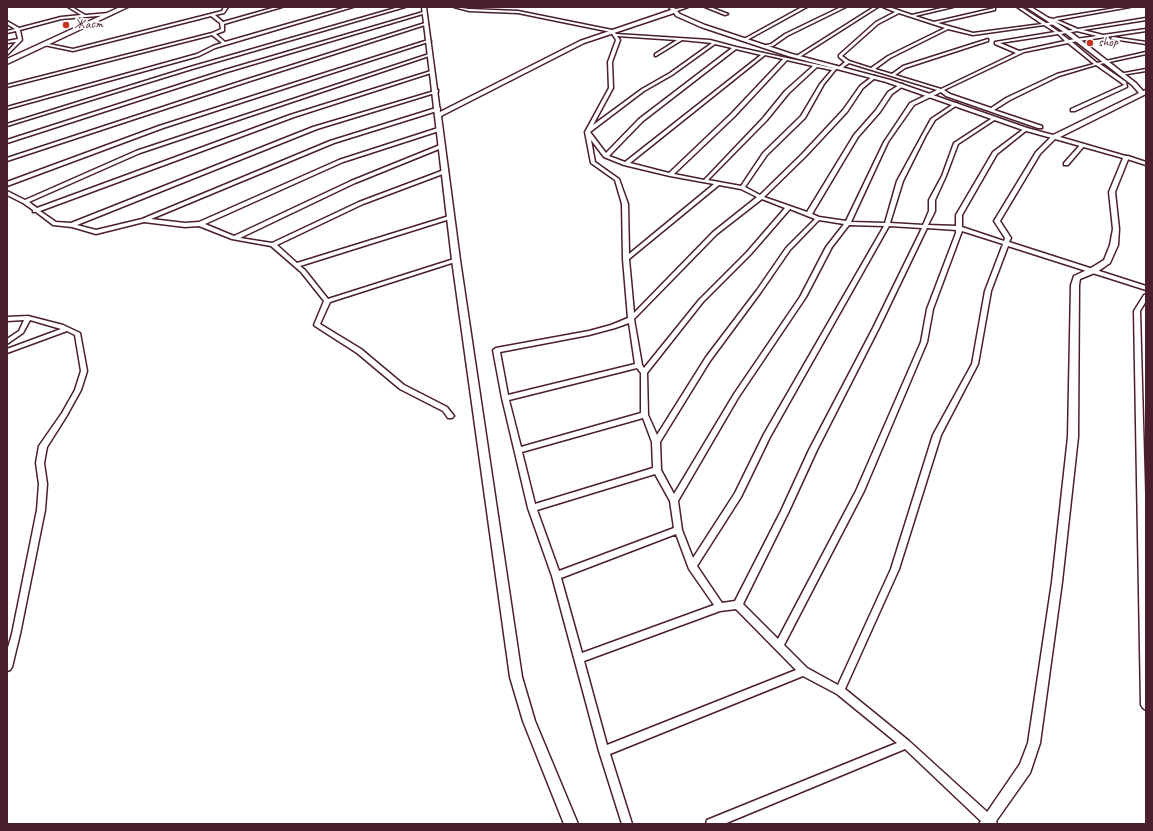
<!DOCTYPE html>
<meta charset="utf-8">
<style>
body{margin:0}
#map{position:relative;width:1153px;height:831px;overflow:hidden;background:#fff;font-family:Caveat,sans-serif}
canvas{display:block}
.frame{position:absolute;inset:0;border:8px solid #4a1f2b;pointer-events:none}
</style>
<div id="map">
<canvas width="1153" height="831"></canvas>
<div class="frame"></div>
</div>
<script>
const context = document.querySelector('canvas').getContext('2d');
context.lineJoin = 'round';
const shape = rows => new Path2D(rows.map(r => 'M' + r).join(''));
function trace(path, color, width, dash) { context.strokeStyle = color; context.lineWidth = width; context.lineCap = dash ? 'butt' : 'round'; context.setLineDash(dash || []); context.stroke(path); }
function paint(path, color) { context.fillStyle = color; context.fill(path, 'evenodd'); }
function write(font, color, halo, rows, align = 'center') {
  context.font = font + ' Caveat,sans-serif'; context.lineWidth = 3.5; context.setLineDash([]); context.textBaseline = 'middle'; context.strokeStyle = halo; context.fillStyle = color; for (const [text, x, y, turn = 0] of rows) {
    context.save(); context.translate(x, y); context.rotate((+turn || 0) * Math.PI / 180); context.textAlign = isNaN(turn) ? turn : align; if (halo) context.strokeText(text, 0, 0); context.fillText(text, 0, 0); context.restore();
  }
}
const minor = shape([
 [68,7,72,7,85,15,110,13,112,14,110,15,61,19,20,30,22,40,7,55,7,52,16,42,7,43,7,41,18,39,16,31,7,33,7,31,15,29,7,24,7,21,19,28,61,17,81,15,68,7],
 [224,7,228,7,224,13,215,15,223,22,276,7,282,7,224,24,224,31,216,34,225,42,347,7,353,7,215,48,199,56,7,109,7,107,197,54,213,46,222,43,212,35,7,87,7,85,212,33,221,29,220,23,211,16,73,51,44,45,44,43,73,49,222,11,224,7],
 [399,7,405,7,192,69,7,126,7,124,190,67,399,7],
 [454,7,469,9,518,11,612,30,616,34,710,40,736,47,833,68,835,66,837,66,837,68,824,84,805,118,767,155,745,187,760,195,802,154,843,110,860,86,873,76,875,76,875,78,863,88,847,112,806,156,764,197,807,212,854,135,876,110,888,92,901,84,903,84,903,86,892,94,880,112,858,137,812,214,819,217,846,221,884,142,910,103,937,90,849,63,841,69,838,68,845,62,839,57,839,55,876,22,895,12,883,7,889,7,912,15,946,7,953,7,915,16,934,22,995,8,995,10,938,23,973,33,1042,24,1017,7,1021,7,1046,23,1055,22,1055,24,1049,25,1059,32,1073,30,1061,24,1049,20,1049,18,1054,19,1056,18,1122,7,1130,7,1057,20,1078,29,1146,18,1146,20,1083,30,1103,35,1146,29,1146,31,1072,42,1097,63,1146,52,1146,54,1100,64,1126,82,1127,87,1075,111,1071,111,1071,109,1124,85,1123,84,1096,65,1059,76,1010,100,994,110,1042,126,1042,128,1038,128,946,96,941,92,914,105,888,142,851,222,885,223,897,181,931,119,955,103,957,103,957,105,935,120,926,135,903,181,890,223,923,225,929,211,929,200,942,176,954,143,994,117,996,118,996,119,958,144,946,176,935,200,935,211,928,225,956,226,956,215,993,152,1025,128,1027,128,1027,130,997,154,962,215,962,227,1004,241,1005,238,994,221,1036,152,1052,136,1056,136,1056,138,1040,154,1000,221,1011,238,1009,242,1146,286,1146,290,1008,246,991,291,978,364,941,435,899,569,845,689,909,741,996,820,997,824,984,824,905,749,724,824,706,824,707,820,897,743,837,694,803,676,610,754,632,824,622,824,599,751,552,576,528,508,502,398,493,350,496,348,589,331,611,325,628,318,623,259,622,204,615,180,591,163,585,132,609,88,608,62,616,40,611,32,518,13,469,11,454,7],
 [899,13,945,28,888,56,871,68,849,61,842,56,878,24,899,13],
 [1044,25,1055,32,995,42,995,44,1016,53,941,89,895,75,905,68,988,41,988,39,903,66,892,74,875,69,890,58,948,29,973,35,1044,25],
 [1077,31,1097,36,1069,40,1061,34,1077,31],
 [1058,34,1065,41,1019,51,1000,43,1058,34],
 [617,36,677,40,655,54,655,56,656,56,682,40,712,43,670,73,642,89,593,125,613,88,612,62,620,40,617,36],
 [1068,43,1094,64,1057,74,1006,98,991,108,950,94,944,90,1024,52,1068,43],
 [715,44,732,48,639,119,606,153,590,132,644,91,672,75,715,44],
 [736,49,761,55,625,162,609,156,643,121,736,49],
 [765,55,783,59,731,114,669,173,630,163,765,55],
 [787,60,813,66,785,91,763,118,704,180,674,174,735,116,787,60],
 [817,67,832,70,820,84,801,116,763,153,741,186,708,180,767,120,789,93,817,67],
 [591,140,604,157,624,165,670,176,714,184,629,254,628,204,619,179,595,162,591,140],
 [719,185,741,189,757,197,713,232,634,313,629,259,719,185],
 [762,199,785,208,747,252,699,300,644,368,642,365,634,319,717,234,762,199],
 [790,209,815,219,786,248,757,290,706,357,657,435,648,415,647,373,703,302,751,254,790,209],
 [819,220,844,224,826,247,800,297,734,394,674,494,661,470,660,442,710,361,761,292,790,250,819,220],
 [849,225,884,226,764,434,735,493,693,558,682,530,678,501,738,398,806,297,832,247,849,225],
 [889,226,922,228,873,328,809,450,781,511,735,601,722,603,697,566,741,497,770,437,889,226],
 [927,228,956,230,956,233,927,309,921,342,856,491,778,639,743,604,789,511,817,450,879,328,927,228],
 [962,231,1003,244,985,291,972,364,933,435,891,569,838,685,807,668,784,645,864,491,927,342,933,309,962,231],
 [629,323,635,364,508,395,500,352,589,335,615,328,629,323],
 [637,368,641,373,641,413,521,447,509,400,637,368],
 [643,418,652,442,653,468,535,504,522,452,643,418],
 [655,474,670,501,674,528,559,571,537,510,655,474],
 [676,534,689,569,714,605,582,653,561,578,676,534],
 [736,609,796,670,607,745,584,661,720,611,736,609],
 [705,7,710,7,728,14,725,15,705,7],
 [802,7,807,7,747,40,744,39,802,7],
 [841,7,846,7,787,36,773,46,765,47,763,46,771,44,785,34,841,7],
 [874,7,878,7,798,58,795,57,874,7],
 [423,12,426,13,227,72,7,143,7,140,225,70,423,12],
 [425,23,428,24,247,82,7,161,7,158,245,80,425,23],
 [1113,37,1146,42,1146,44,1112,39,1111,38,1113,37],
 [428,40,431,41,163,128,7,186,7,182,159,126,428,40],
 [429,54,432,55,140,153,29,202,37,208,290,115,434,70,434,72,294,117,40,211,56,222,71,223,313,127,438,90,438,92,317,129,77,225,96,230,142,219,330,141,436,108,440,108,440,110,334,143,151,219,185,223,199,222,339,160,438,128,442,128,442,130,343,162,205,224,234,236,351,181,440,145,444,145,444,147,355,183,240,238,272,243,359,202,444,170,448,170,448,172,363,204,277,245,297,263,449,216,453,216,453,218,300,266,305,270,328,299,454,259,458,259,458,261,330,302,320,324,361,349,404,385,447,407,454,416,452,418,448,418,443,411,400,389,357,353,315,326,314,325,324,301,301,272,271,246,232,239,199,226,185,227,144,222,96,234,72,227,53,225,36,212,33,212,33,210,23,203,7,195,7,191,25,200,136,151,429,54],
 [1146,69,1146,71,1121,75,1119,74,1146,69],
 [1081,144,1085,145,1068,165,1064,165,1064,163,1081,144],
 [1124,156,1128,156,1146,162,1146,165,1124,158,1124,156],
 [1146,294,1146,301,1140,311,1146,530,1146,710,1143,708,1141,705,1134,311,1144,295,1146,294],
 [28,316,63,325,80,333,87,371,81,390,66,417,47,447,44,463,47,484,45,510,20,634,12,667,10,670,7,671,7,651,12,634,37,510,39,484,36,463,39,446,62,413,75,390,81,371,75,335,67,331,7,353,7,349,61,329,30,320,23,333,7,344,7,339,19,331,24,320,7,321,7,317,28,316]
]);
const tertiary = shape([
 [422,7,426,7,440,112,580,41,671,10,669,7,673,7,675,9,688,7,677,11,680,14,705,25,792,54,890,80,1027,128,1053,135,1139,93,1132,85,1064,32,1026,7,1031,7,1068,30,1136,83,1143,91,1146,90,1146,94,1060,137,1129,157,1115,192,1119,229,1118,245,1110,263,1097,272,1080,279,1079,285,1078,437,1062,582,1040,743,1030,773,994,824,979,824,1020,764,1028,743,1052,582,1068,437,1071,285,1074,276,1091,268,1104,260,1110,245,1113,229,1109,192,1123,158,1023,130,886,82,788,56,701,27,676,16,674,13,584,43,441,116,460,260,522,677,535,721,578,824,564,824,523,721,510,677,452,260,422,7]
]);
const trunk = shape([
 [120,7,128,7,7,64,7,59,120,7]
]);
const markers = [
 [66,25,4,"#c8321e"],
 [1090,43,4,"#c8321e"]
];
const farPoinames = [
 ["Жаст",74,25],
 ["shop",1098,43]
];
trace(minor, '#4a1f2b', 3);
trace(tertiary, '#4a1f2b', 3);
trace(trunk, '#4a1f2b', 3);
paint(minor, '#fff');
paint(tertiary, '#fff');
paint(trunk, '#fff');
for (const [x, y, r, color] of markers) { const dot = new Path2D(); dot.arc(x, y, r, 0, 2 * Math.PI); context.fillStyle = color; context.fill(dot); trace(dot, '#fff', 1.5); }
write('13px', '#4a1f2b', '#fff', farPoinames, 'left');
</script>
